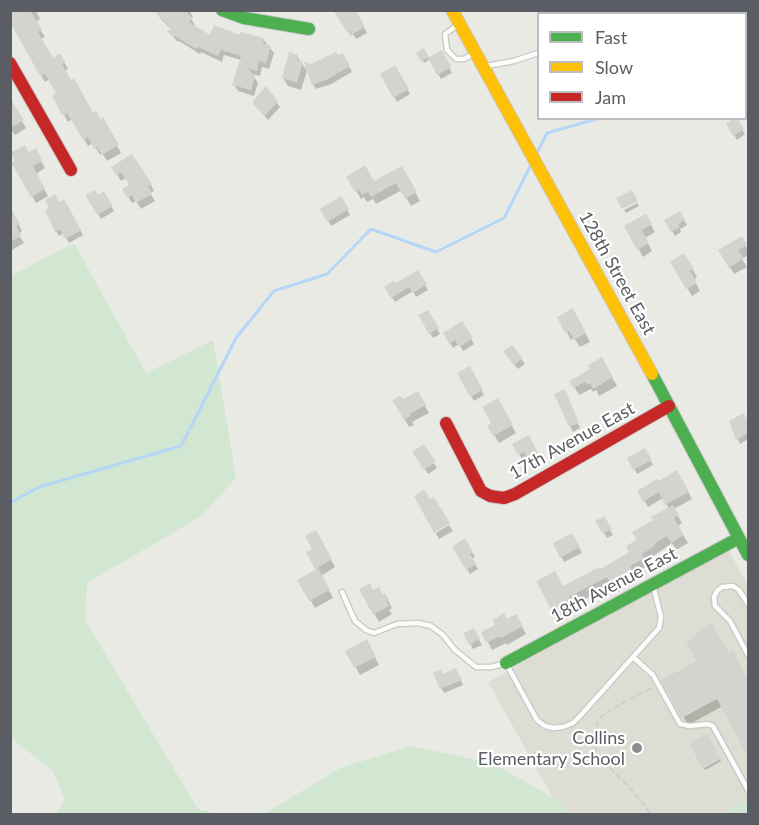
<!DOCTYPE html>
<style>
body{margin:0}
#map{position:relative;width:759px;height:825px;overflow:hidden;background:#eaeae5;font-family:Lato,sans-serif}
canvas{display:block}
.frame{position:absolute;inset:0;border:12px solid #5a5d63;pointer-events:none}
.legend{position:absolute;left:537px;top:12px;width:210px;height:108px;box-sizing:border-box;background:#fff;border:2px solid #bdbec1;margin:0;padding:8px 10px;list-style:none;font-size:18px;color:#5a5d63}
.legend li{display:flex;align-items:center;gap:12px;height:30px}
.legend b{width:30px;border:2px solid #bdbec1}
</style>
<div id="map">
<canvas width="759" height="825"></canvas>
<div class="frame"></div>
<ul class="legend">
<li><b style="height:8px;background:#4caf50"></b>Fast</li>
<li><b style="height:8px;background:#ffc107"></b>Slow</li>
<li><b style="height:8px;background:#c62828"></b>Jam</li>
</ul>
</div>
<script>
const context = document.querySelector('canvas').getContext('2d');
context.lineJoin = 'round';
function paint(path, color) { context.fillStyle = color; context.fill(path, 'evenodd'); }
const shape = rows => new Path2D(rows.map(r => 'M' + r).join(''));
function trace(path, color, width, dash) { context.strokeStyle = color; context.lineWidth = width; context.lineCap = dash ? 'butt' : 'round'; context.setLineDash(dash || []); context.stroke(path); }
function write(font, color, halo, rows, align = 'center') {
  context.font = font + ' Lato,sans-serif'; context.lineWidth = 4.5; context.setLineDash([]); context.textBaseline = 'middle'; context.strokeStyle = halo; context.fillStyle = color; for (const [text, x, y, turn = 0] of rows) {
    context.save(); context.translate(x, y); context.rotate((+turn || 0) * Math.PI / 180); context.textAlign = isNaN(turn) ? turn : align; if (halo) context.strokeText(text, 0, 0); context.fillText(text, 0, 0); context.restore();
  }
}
const education = shape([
 [728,549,748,586,748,814,562,814,488,682]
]);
const green = shape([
 [74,243,146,373,213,340,236,478,200,517,87,583,85,620,198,809,220,814,55,814,65,800,53,771,11,738,11,276],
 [412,746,494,764,561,802,572,814,264,814,342,767],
 [744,800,748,808,748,814,730,814,727,809]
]);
const shadow = shape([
 [10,10,35,10,40,19,35,22,45,37,41,39,52,60,60,55,68,69,64,71,93,115,99,121,103,119,121,153,107,161,102,153,100,155,93,143,88,146,72,119,68,122,54,96,58,94,50,79,45,82,30,56],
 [157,10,189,10,193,17,191,19,195,25,193,27,210,38,263,39,274,53,269,69,262,67,260,76,252,74,258,83,254,96,238,91,234,85,241,60,224,55,222,62,201,52,200,54,179,41,178,42,169,32,171,29,160,18],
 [354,10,367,33,356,39,353,34,351,36,343,22],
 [598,10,612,10,611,14,598,14],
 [631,10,652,10,653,14,633,14],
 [423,51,429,59,441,52,452,73,441,79,430,59,424,63,418,53],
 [342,55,352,72,331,84,316,89,313,84,312,66],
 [297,56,307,71,301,90,288,86,283,78],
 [394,67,410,94,397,102,382,74],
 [266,88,280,107,268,120,253,103],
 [10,100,26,128,15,135,10,129],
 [735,119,745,134,737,140,728,124],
 [35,151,45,168,36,174,48,196,36,203,13,163],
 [113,167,151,185,154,191,150,193,155,201,141,209,136,201,132,203,124,190,131,186,126,178,121,181],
 [402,168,420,201,411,206,402,190,376,204,373,199,367,202,364,197,361,199,348,177,374,183],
 [104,193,114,211,101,219,88,196,98,197],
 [341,198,350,215,331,226,322,209],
 [64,201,83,235,69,243,64,233,59,236,56,231,51,208],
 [637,203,639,206,626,213,624,210],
 [10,207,22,231,18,234,24,243,10,251],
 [680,213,687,225,680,229,681,232,675,236,666,221],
 [646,216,655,232,645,238,652,251,643,257,626,227],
 [741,238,748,250,748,255,742,259,747,267,734,274,720,251],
 [684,255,697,277,694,280,700,291,692,296,672,262],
 [417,272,428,290,416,297,413,291,395,302,386,288,395,285],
 [572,310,590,342,580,347,574,338,571,340,559,317],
 [428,312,440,334,433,338,420,316],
 [462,323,474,344,463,351,459,344,453,348,445,334],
 [512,347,525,364,518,369,508,357],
 [601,359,617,386,599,396,596,390,593,392,591,389,579,395,571,381,592,369],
 [469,368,484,395,474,401,459,373],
 [418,393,429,413,412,422,414,425,409,427,394,401,402,401],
 [556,395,567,396,580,428,573,432],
 [497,400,516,433,499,443,489,426,493,424],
 [743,415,748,425,748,439,740,444,732,428],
 [528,437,540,458,532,462,528,456,522,459,514,445],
 [423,446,437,468,428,474,414,452],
 [645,450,653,465,637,474,629,458],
 [677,472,692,499,674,509,682,523,678,526,688,543,676,550,672,543,645,562,647,566,633,574,637,581,618,592,613,584,573,606,574,608,562,617,564,619,560,622,538,582,563,588,599,571,631,552,655,521,669,509,663,498,648,507,639,491],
 [603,518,613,535,607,538,597,521],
 [449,525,453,531,439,539,436,533],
 [315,532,335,567,321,576,333,598,315,608,299,580,318,570,308,553,314,549],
 [572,535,582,553,564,562,555,544],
 [465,541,475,557,472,559,478,569,470,574,454,547],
 [361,590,382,597,385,595,392,608,389,610,392,614,379,622],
 [516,616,526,634,507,645,506,643,492,650,483,633],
 [473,630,482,645,473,649,465,634],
 [366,641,379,665,360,675,347,651],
 [728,655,747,680,748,679,748,754,723,706,688,725,663,681],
 [435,674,459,675,463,685,444,693],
 [706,736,721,761,705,770,691,744]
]);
const stream = shape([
 [746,45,748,44],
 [536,155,547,133,600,118],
 [10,503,39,487,181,446,236,338,274,291,327,274,371,229,436,252,504,218,532,163]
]);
const building = shape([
 [12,10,30,10,42,30,38,32,53,58,60,53,65,62,62,64,71,80,74,78,93,113,96,111,100,119,103,117,119,145,102,155,97,147,94,149,88,137,83,140,67,113,62,116,52,95,56,93,45,74,40,76,14,29,10,22,10,15,13,14],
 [153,10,185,10,192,18,189,22,210,35,214,25,240,35,241,32,264,38,263,43,271,46,266,63,259,61,257,71,247,68,255,76,251,90,232,85,241,56,221,50,218,56,198,47,196,49,175,36,174,37,167,31,171,28],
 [333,10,356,10,365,27,351,35,349,30,347,32],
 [424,48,429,57,421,62,416,53],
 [442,50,451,67,437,75,428,58],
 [289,52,298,55,297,60,303,62,297,83,282,78],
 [336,52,338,55,343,53,350,66,328,79,312,85,304,62,311,64],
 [395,65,409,89,393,98,380,74],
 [266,86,278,101,265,116,253,104,253,101],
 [10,98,24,120,10,128],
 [733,118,737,118,744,129,733,136,726,124],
 [25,145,29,152,36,148,43,161,33,166,45,189,31,197,11,162,15,160,10,153],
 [132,154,152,184,148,186,152,194,136,203,132,195,127,198,122,189,129,185,121,172,116,175,111,167],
 [365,165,374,181,402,166,417,192,405,199,396,183,371,197,368,192,362,195,359,190,355,192,346,177],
 [95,190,98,195,104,191,113,206,97,215,85,195],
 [632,190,638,201,622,209,616,198],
 [55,194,59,202,64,199,81,230,65,239,60,229,55,232,45,210,49,208,45,200],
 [341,196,349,209,327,222,320,209],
 [10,207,20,224,16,226,21,236,10,242],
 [680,211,685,220,678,224,680,227,671,232,664,220],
 [646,214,652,224,642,230,649,243,637,250,624,226],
 [742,236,747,245,738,250,744,258,729,268,718,250],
 [684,253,694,269,690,271,697,283,686,289,670,262],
 [418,270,427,284,413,293,409,287,391,298,384,287,394,281,396,283],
 [573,308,586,333,574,340,569,331,565,333,557,317],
 [428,310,439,328,429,334,418,315],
 [462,321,473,338,459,347,455,340,449,344,443,333],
 [512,345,523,358,514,365,503,351],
 [602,357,613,377,593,389,590,383,587,385,585,382,573,388,569,381,590,369,588,365],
 [470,366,483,390,470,397,457,373],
 [565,389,579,423,569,427,554,394],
 [418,391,426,405,409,414,411,416,404,420,392,400,400,396,403,399],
 [498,398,513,425,493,436,487,426,491,423,482,407],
 [744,413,748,422,748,433,736,440,729,421],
 [529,435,538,453,528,458,524,452,518,455,512,444],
 [424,444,436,462,424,470,412,452],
 [645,448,652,460,633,470,627,458],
 [677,470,689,492,665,505,659,492,643,502,637,491,657,479,659,481],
 [424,490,430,499,434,497,450,523,434,533,414,496],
 [673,505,679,515,674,518,684,535,671,543,667,536,654,544,655,546,642,554,644,558,630,566,633,573,612,585,607,577,569,597,570,599,566,602,567,604,559,608,561,611,554,615,536,581,555,571,563,586,599,567,600,569,616,560,629,552,626,546,637,540,632,532,653,520,651,517],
 [604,516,612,529,603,534,595,521],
 [316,530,332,559,315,569,306,552,312,549,305,536],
 [572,533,580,547,560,558,553,543],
 [465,538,473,552,470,554,476,564,466,570,452,547],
 [318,568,330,590,309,601,297,580],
 [370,583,373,590,379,587,383,595,385,593,389,600,386,601,389,606,373,615,359,589],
 [504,613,507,619,516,614,523,626,501,638,500,636,486,643,481,632,495,625,493,620],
 [712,623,729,653,733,651,748,680,748,757,717,699,682,718,661,680,697,661,686,642,698,635,696,632],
 [474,628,480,639,469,645,463,633],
 [367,639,376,657,354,668,345,651],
 [456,668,462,680,440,689,433,673,441,669,443,674],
 [707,734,721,759,703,769,689,743]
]);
const path = shape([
 [651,688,605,713,599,720,592,735,598,756,631,789,651,814]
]);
const lane = shape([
 [458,25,445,34,447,50,456,59,464,59,475,53],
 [486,66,514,61,538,53],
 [342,592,355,621,366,630,374,633,397,624,418,623,431,626,443,635,455,650,476,667,491,667,506,663,537,720,545,726,553,728,563,727,573,723,580,716,659,628,661,617,653,585],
 [748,604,739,590,733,586,722,587,717,591,714,597,715,606,730,621,748,655],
 [633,657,653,675,680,724,690,726,708,724,713,726,748,790]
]);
const fast = shape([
 [222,10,244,18,309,29],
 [652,374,748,555],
 [506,663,739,538]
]);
const slow = shape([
 [452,10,652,374]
]);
const jam = shape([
 [10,63,71,170],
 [446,423,481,491,490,496,504,498,515,494,669,406]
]);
const markers = [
 [637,748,6,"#8c8e90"]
];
const streetNames = [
 ["128th Street East",617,273,61],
 ["17th Avenue East",572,441,-29],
 ["18th Avenue East",614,585,-28]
];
const poiNames = [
 ["Collins",625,738],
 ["Elementary School",625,759]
];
paint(education, '#deddd4');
paint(green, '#d2e7d1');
paint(shadow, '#0003');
trace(stream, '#b6d6f7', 3);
paint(building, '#d4d3d0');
trace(lane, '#c7c7c5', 7);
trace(fast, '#c7c8c7', 14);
trace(slow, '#c7c8c7', 14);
trace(jam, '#c7c8c7', 14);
trace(path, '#c7ccca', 1.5, [6, 3]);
trace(lane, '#fcfcfb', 4.5);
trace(fast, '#4caf50', 12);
trace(slow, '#ffc107', 12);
trace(jam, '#c62828', 12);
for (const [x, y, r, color] of markers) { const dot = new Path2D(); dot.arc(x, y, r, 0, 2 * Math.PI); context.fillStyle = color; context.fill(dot); trace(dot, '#fff', 2); }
write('18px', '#5a5d63', '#fff', streetNames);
write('18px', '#5a5d63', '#fff', poiNames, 'right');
</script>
